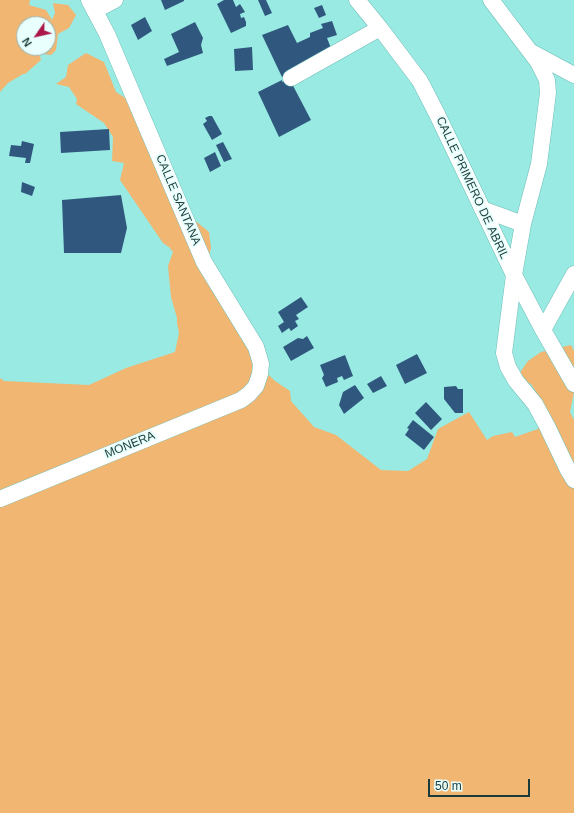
<!DOCTYPE html>
<style>
body{margin:0}
#map{position:relative;width:574px;height:813px;overflow:hidden;background:#99eae3;font-family:Helvetica,sans-serif}
canvas{display:block}
.north{position:absolute;left:16px;top:16px;width:40px;height:40px;box-sizing:border-box;background:#e8fffd;border:1px solid #95b1af;border-radius:50%;rotate:236deg;font-size:11px;font-weight:700;line-height:16px;text-align:center;color:#193b39}
.north::after{content:'';display:block;margin:auto;width:14px;height:18px;background:#ab1748;clip-path:polygon(50% 0,100% 100%,50% 72%,0 100%)}
.scale{position:absolute;left:428px;top:779px;width:102px;height:18px;box-sizing:border-box;border:2px solid #193b39;border-top:0;padding-left:5px;font-size:12px;line-height:14px;white-space:nowrap;color:#193b39;-webkit-text-stroke:3px #e8fffd;paint-order:stroke}
</style>
<div id="map">
<canvas width="574" height="813"></canvas>
<div class="north">N</div>
<div class="scale">50 m</div>
</div>
<script>
const context = document.querySelector('canvas').getContext('2d');
context.lineJoin = 'round';
function paint(path, color) { context.fillStyle = color; context.fill(path, 'evenodd'); }
const shape = rows => new Path2D(rows.map(r => 'M' + r).join(''));
function trace(path, color, width, dash) { context.strokeStyle = color; context.lineWidth = width; context.lineCap = dash ? 'butt' : 'round'; context.setLineDash(dash || []); context.stroke(path); }
function write(font, color, halo, rows, align = 'center') {
  context.font = font + ' Helvetica,sans-serif'; context.lineWidth = 4; context.setLineDash([]); context.textBaseline = 'middle'; context.strokeStyle = halo; context.fillStyle = color; for (const [text, x, y, turn = 0] of rows) {
    context.save(); context.translate(x, y); context.rotate((+turn || 0) * Math.PI / 180); context.textAlign = isNaN(turn) ? turn : align; if (halo) context.strokeText(text, 0, 0); context.fillText(text, 0, 0); context.restore();
  }
}
const green = shape([
 [0,0,30,0,29,5,46,10,52,20,55,13,53,3,68,5,76,15,69,28,58,34,56,50,51,55,43,54,45,48,48,48,48,24,24,24,24,48,38,48,41,60,25,74,23,74,8,83,0,92],
 [86,53,104,62,116,92,133,103,186,213,209,232,211,248,208,260,248,341,252,359,275,381,290,391,291,401,314,427,336,435,381,470,408,471,427,459,438,429,469,412,487,440,493,436,512,432,515,437,538,429,538,417,535,390,531,384,516,378,528,361,541,352,571,345,574,351,574,392,570,412,574,420,574,813,0,813,0,378,4,381,89,385,126,368,175,352,179,333,177,323,177,318,171,297,168,266,173,252,169,247,163,243,120,180,124,163,112,161,113,137,104,123,76,104,77,99,69,87,56,84,66,77,68,65]
]);
const building = shape([
 [161,0,184,0,184,1,165,10],
 [224,0,233,0,236,7,240,4,245,12,240,14,241,18,244,17,246,22,246,26,231,33,217,4],
 [258,0,266,0,272,13,265,16],
 [322,5,326,15,319,18,314,8],
 [145,17,152,31,138,40,131,25],
 [332,21,337,35,327,38,331,48,295,71,282,77,262,35,288,25,297,43,310,37,310,33,323,28,321,24],
 [195,22,203,38,201,45,203,53,167,66,164,59,179,52,171,34],
 [252,47,253,70,235,71,234,49],
 [289,78,311,120,279,137,258,92,282,80,282,82],
 [209,116,212,116,222,134,212,140,203,124,207,121,205,118],
 [109,129,110,150,61,153,60,132],
 [22,141,34,144,30,163,25,163,26,158,9,156,11,145,21,146],
 [223,142,232,159,224,162,216,145],
 [215,152,221,166,210,172,204,158],
 [22,182,35,187,32,196,21,192],
 [121,195,127,228,121,253,64,253,62,200],
 [301,297,308,307,296,315,299,319,295,321,298,326,291,331,289,328,282,333,278,326,284,322,278,312],
 [307,336,314,348,291,361,283,347,298,338,303,339],
 [417,354,427,373,405,384,396,365],
 [345,355,353,376,344,380,342,376,337,378,338,382,326,387,322,378,324,375,320,365],
 [381,376,387,386,373,393,367,384],
 [355,385,364,398,344,414,339,405,343,392],
 [456,386,458,389,463,389,463,413,455,413,444,399,444,387],
 [426,402,442,419,431,430,415,413],
 [413,420,434,437,424,450,405,435,409,429,407,428]
]);
const street = shape([
 [357,0,380,28,420,81,437,114,514,275,543,330,574,384],
 [491,0,538,62,547,80,548,93,539,164,523,224,514,275,504,353,508,367,516,381,535,404,547,426,568,470,574,480],
 [96,10,115,0],
 [533,53,574,75],
 [291,78,380,28],
 [482,209,523,224],
 [543,330,574,274],
 [0,499,241,400,249,394,256,386,260,374,261,364,256,347,204,262,107,34,89,0]
]);
const streetNames = [
 ["CALLE PRIMERO DE ABRIL",472,188,65],
 ["CALLE SANTANA",178,200,67],
 ["MONERA",130,445,-22]
];
paint(green, '#f1b671');
paint(building, '#30587f');
trace(street, '#6dbdb7', 17);
trace(street, '#fff', 16);
write('12px', '#193b39', '#e8fffd', streetNames);
</script>
